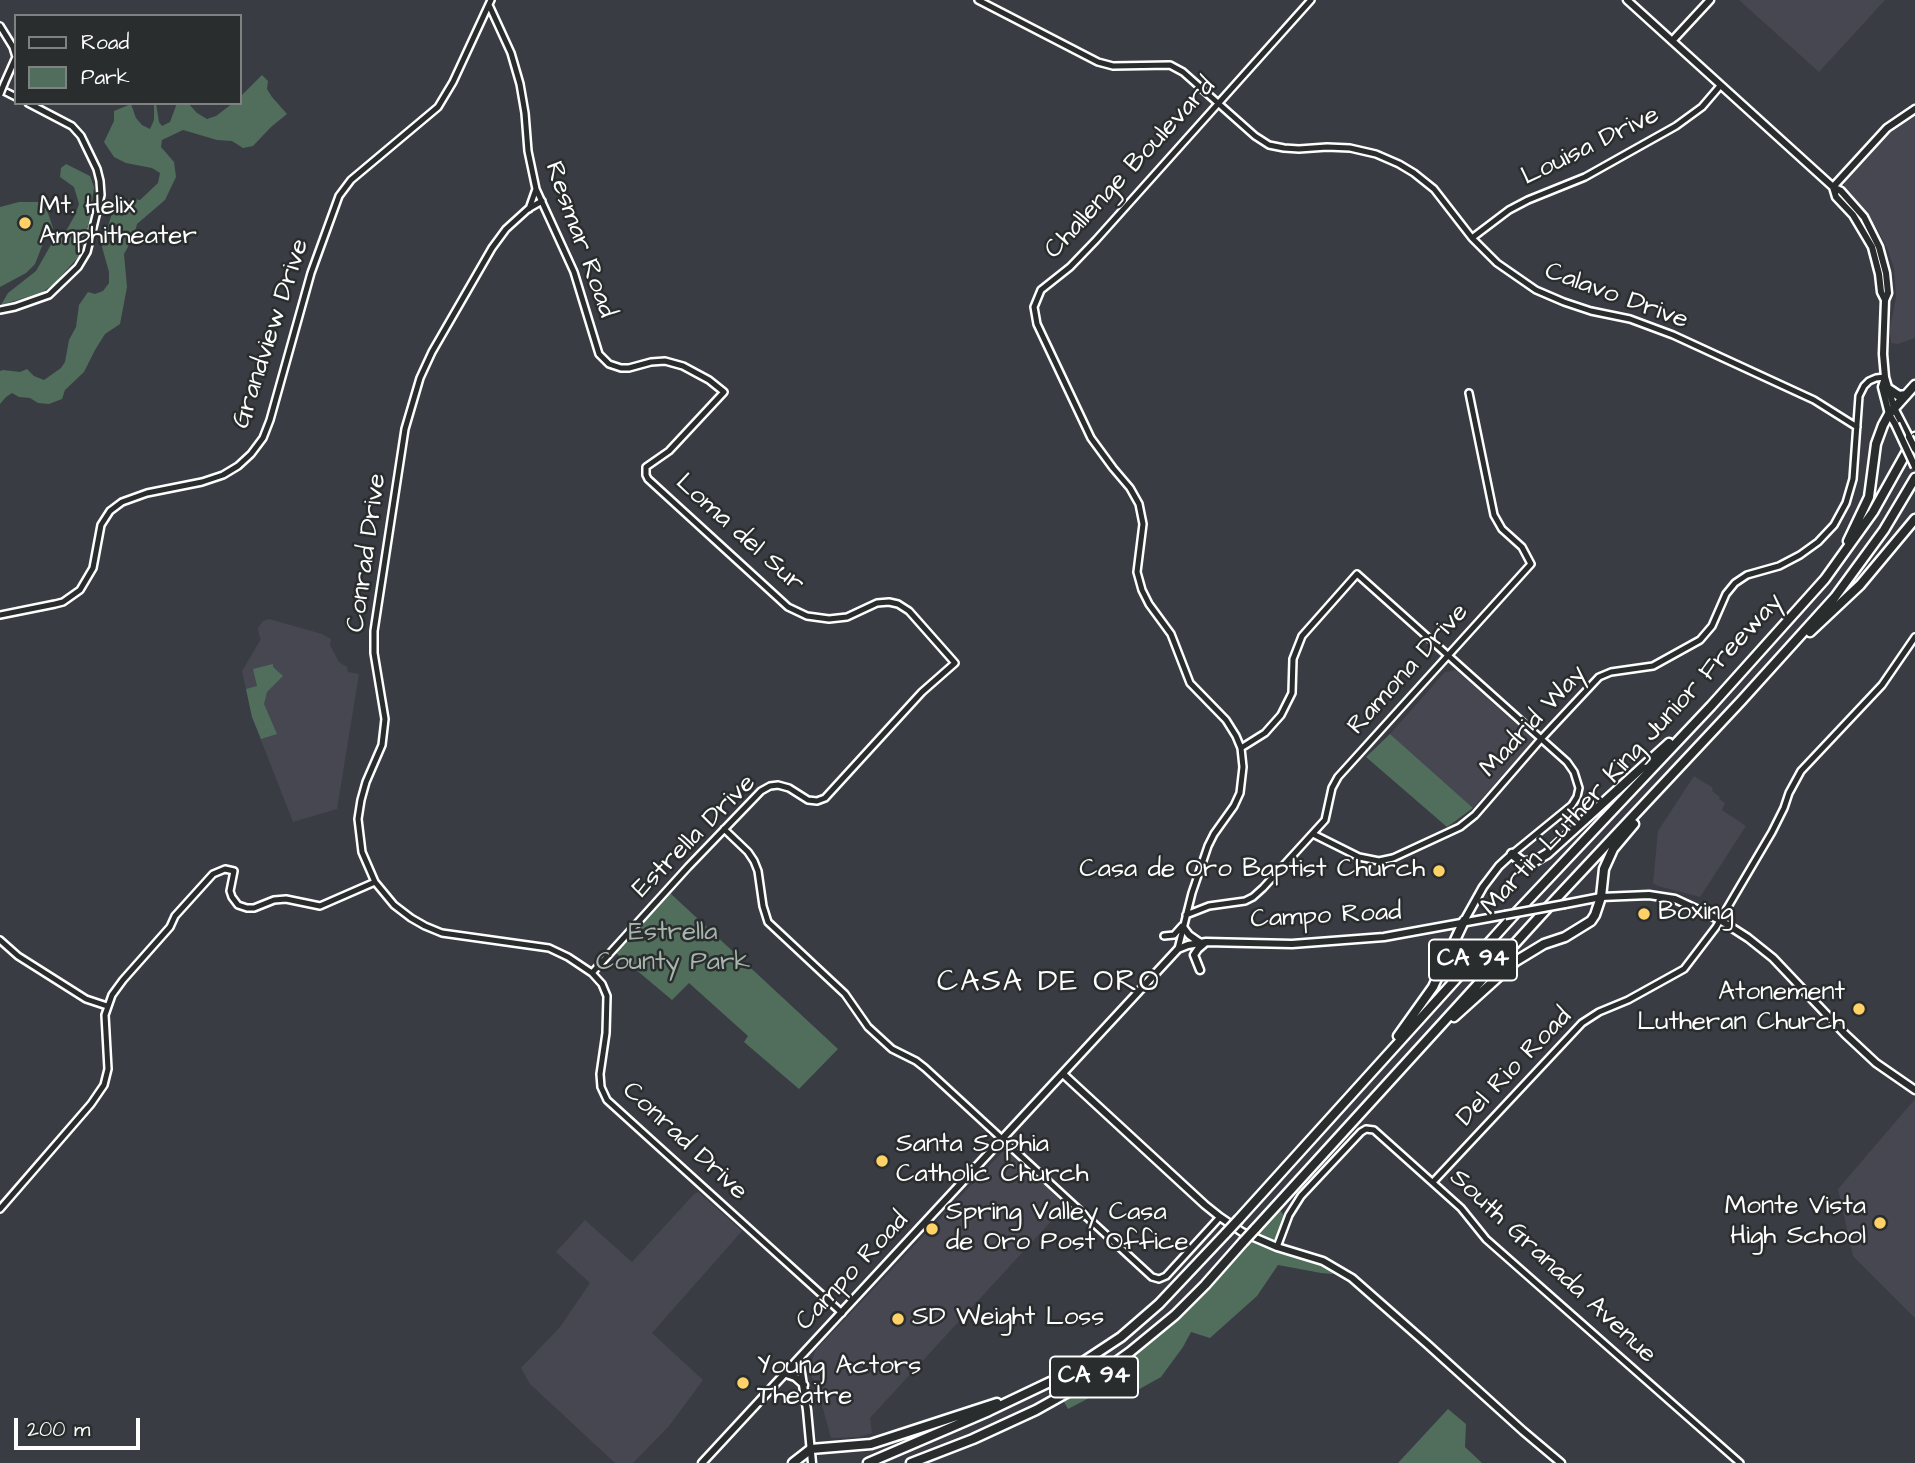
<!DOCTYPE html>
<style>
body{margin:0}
#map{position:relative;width:1915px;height:1463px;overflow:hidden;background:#3a3c43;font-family:"Architects Daughter",sans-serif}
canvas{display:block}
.legend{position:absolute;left:14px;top:14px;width:228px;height:91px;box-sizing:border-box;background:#2a2d2e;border:2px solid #7f8182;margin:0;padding:9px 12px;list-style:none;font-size:21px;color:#fff}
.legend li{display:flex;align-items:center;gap:14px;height:35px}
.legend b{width:35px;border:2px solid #7f8182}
.scale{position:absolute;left:14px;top:1418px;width:126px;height:32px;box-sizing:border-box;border:4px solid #fff;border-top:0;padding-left:9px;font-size:21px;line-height:24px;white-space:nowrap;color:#fff;-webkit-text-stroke:5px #2a2d2e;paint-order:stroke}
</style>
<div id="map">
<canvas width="1915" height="1463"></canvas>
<ul class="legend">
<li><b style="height:9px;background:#2a2d2e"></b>Road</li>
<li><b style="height:19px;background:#516d5c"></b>Park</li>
</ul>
<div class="scale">200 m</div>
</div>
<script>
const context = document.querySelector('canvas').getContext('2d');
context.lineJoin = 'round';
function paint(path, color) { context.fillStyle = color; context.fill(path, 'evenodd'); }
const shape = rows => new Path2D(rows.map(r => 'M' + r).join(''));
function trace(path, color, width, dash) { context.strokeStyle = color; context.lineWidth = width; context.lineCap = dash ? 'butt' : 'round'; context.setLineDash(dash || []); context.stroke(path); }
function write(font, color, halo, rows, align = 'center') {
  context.font = font + ' "Architects Daughter",sans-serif'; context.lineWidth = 5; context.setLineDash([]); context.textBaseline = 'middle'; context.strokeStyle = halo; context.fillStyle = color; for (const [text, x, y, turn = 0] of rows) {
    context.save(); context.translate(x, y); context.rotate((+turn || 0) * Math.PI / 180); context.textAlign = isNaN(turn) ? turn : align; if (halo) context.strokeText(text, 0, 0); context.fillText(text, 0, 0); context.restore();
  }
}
const built = shape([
 [1739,0,1885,0,1819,72],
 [1915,114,1915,338,1898,344,1891,343,1890,328,1896,297,1894,269,1888,250,1878,230,1864,209,1844,187,1845,181,1884,138,1899,125],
 [269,619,322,634,331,639,330,645,339,662,347,667,348,672,359,674,337,809,293,822,252,717,242,671,261,639,259,635,258,628,263,621],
 [1456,670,1534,740,1473,808,1390,734,1445,672],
 [1694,776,1713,788,1712,791,1720,797,1719,799,1725,803,1722,810,1746,826,1700,897,1658,886,1653,883,1658,831],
 [1915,1099,1915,1318,1853,1256,1838,1189],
 [1005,1149,1066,1205,870,1418,872,1433,858,1437,831,1438,820,1398,819,1385,812,1378,812,1361,815,1351],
 [698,1192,742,1231,652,1333,703,1380,669,1426,633,1463,615,1463,530,1384,521,1368,560,1327,590,1283,556,1252,585,1220,632,1262,694,1194]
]);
const green = shape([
 [262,75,268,81,267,89,272,97,287,114,271,127,253,146,243,148,232,141,217,140,183,130,162,140,161,147,174,162,176,177,165,200,137,224,134,236,124,254,127,287,120,324,105,334,95,350,84,372,65,390,62,399,49,404,38,403,30,398,19,397,12,393,6,397,0,404,0,371,3,370,20,372,27,369,34,376,44,380,61,368,65,362,69,340,76,327,79,305,88,292,95,294,103,291,109,283,109,272,102,247,112,213,124,201,132,199,140,200,158,183,160,173,152,168,126,163,114,157,104,142,114,121,114,111,131,104,136,118,142,125,150,129,154,120,154,103,156,103,159,122,162,126,170,122,177,103,188,103,197,113,207,119,216,116,233,103,240,103,240,97],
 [66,164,90,176,94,187,90,218,80,255,54,284,41,293,1,305,8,293,36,271,52,243,65,233,75,215,79,204,74,187,60,177,61,168],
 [19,202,40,202,47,210,53,228,44,241,35,264,26,273,0,287,0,207],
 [273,664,273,667,283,676,267,692,264,704,277,734,261,739,252,717,246,689,257,686,253,669],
 [1390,734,1473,808,1447,827,1366,757],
 [670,893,838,1049,799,1089,744,1042,748,1036,689,983,672,1000,616,953],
 [1279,1209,1287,1219,1277,1247,1341,1270,1332,1274,1321,1273,1278,1265,1257,1296,1210,1338,1191,1332,1183,1347,1161,1377,1136,1391,1093,1396,1068,1409,1064,1402,1123,1363,1183,1315,1236,1259],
 [1448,1409,1466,1424,1465,1447,1482,1463,1398,1463]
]);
const tertiary = shape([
 [978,0,1098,62,1113,66,1170,65,1183,72,1255,136,1269,145,1284,148,1299,149,1327,147,1350,148,1376,154,1399,164,1414,173,1434,189,1472,238,1497,263,1536,290,1564,302,1591,311,1630,319,1673,335,1814,400,1857,427],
 [489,5,511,53,520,84,525,113,528,151,536,189,574,272,599,354,609,364,621,368,629,368,651,362,665,361,683,366,709,380,724,392,669,451,646,467,646,475,648,479,788,607,807,616,829,619,847,617,877,603,889,602,898,604,909,611,955,663,922,692,825,798,817,801,808,800,789,788,778,785,770,786,761,791,688,867,592,973],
 [0,26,13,47,16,57,4,84],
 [0,89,16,97],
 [542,201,528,209,506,229,492,248,432,352,420,378,405,429,374,631,374,653,385,719,382,745,366,782,361,800,358,819,362,852,375,882,394,905,411,918,425,926,442,933,549,948,568,957,592,973,602,984,607,996,606,1033,600,1074,601,1087,607,1100,842,1313],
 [529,209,536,189],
 [1472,238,1509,210,1528,200,1585,177,1676,126,1702,107,1720,86],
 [0,310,15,307,49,295,78,267,87,252,101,195,100,181,97,169,81,136,72,126,28,103],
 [0,615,55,604,63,602,80,590,93,568,101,525,110,511,122,502,147,493,202,482,223,475,238,466,251,454,263,438,270,420,311,273,339,196,351,180,438,107,453,82,491,0],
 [1241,748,1265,733,1281,715,1292,693,1293,659,1302,636,1357,574,1567,762,1574,772,1579,788,1577,797,1572,805,1512,854],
 [724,829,748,852,754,861,758,871,763,906,768,922,845,994,868,1027,892,1049,916,1061,925,1068,1152,1277,1159,1279,1166,1276,1220,1217],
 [1313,834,1359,857,1379,861,1393,858,1460,827,1475,815,1541,739,1599,677,1611,672,1653,666,1700,640,1712,626,1726,594,1735,583,1747,575,1779,566,1800,555,1818,542,1834,525,1846,503,1853,479,1859,396,1864,386,1869,381,1876,378,1885,377],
 [1186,915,1209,906,1245,901,1253,897,1263,888,1325,820,1332,788,1338,777,1531,564,1522,547,1502,529,1494,515,1469,393],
 [1164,936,1174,935,1182,926],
 [0,940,18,956,86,999,107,1006],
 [1178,949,1192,893,1208,846,1214,834,1234,806,1240,793,1243,767,1241,748,1236,736,1226,720,1190,683,1171,634,1149,604,1142,590,1137,572,1143,524,1139,504,1130,488,1113,468,1091,438,1037,324,1034,307,1041,290,1070,267,1096,240,1311,0],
 [1433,1182,1582,1023,1599,1012,1628,1000,1684,969,1716,927,1772,832,1784,808,1789,793,1801,771,1882,685,1915,637],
 [0,1209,91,1104,104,1085,108,1069,105,1015,112,995,123,980,170,927,175,916,213,874,225,869,234,871,230,891,232,897,238,905,247,908,254,908,274,900,286,899,320,906,375,882],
 [1277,1247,1289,1215,1301,1196,1361,1132,1366,1129,1374,1130,1461,1208,1486,1239,1740,1463]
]);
const secondary = shape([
 [1627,0,1833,187,1841,191,1864,217,1879,247,1886,273,1888,293,1885,300,1883,354,1885,377,1894,408,1909,437],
 [1672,41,1710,0],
 [1833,187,1836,197,1853,215,1872,247,1879,274,1881,292,1885,300],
 [1833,187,1887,128,1915,109],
 [1885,377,1882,387,1889,414,1895,424],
 [1565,904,1601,897,1649,895,1675,899,1720,920,1748,938,1773,958,1845,1034,1876,1063,1915,1090],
 [1464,921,1483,887,1499,866,1512,854],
 [1183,927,1189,935,1199,942],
 [1200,970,1194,955,1198,949,1205,943],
 [1063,1074,1205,1205,1220,1217,1242,1232,1277,1247,1323,1261,1352,1278,1427,1344,1523,1431,1561,1463],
 [799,1360,807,1410,812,1463],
 [786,1374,795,1377,804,1385],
 [702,1463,1178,949,1188,945,1206,942,1292,944,1384,937,1505,915]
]);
const motorway = shape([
 [1890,390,1899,396,1906,395],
 [1848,541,1869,497,1876,444,1883,425,1889,414,1915,385],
 [1810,632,1860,585,1915,519],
 [1512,854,1521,861,1526,862,1535,861,1547,854,1669,743],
 [1454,1017,1516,961,1544,944,1565,937,1591,921,1595,915,1601,897,1604,869,1613,849,1634,824],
 [1398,1036,1433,987,1464,921],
 [1239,1219,1514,915,1711,706,1825,579,1873,512,1915,437],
 [1255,1229,1551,904,1741,701,1835,597,1884,530,1915,478],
 [793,1463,811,1449,871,1444,997,1403],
 [868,1463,989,1411,1052,1381,1080,1364,1121,1337,1159,1304,1226,1233],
 [911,1463,973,1439,1036,1410,1095,1377,1130,1352,1175,1315,1205,1285,1243,1242]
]);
const tertiaryBridge = shape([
 [0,94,4,84]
]);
const secondaryBridge = shape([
 [1895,424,1915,467],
 [1909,437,1915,449],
 [1505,915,1565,904]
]);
const motorwayBridge = shape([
 [1226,1233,1239,1219],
 [1243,1242,1255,1229]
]);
const markers = [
 [25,223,7,"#ffd166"],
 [1439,871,7,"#ffd166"],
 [1644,914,7,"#ffd166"],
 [1859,1009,7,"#ffd166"],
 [882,1161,7,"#ffd166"],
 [1880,1223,7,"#ffd166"],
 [932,1229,7,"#ffd166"],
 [898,1319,7,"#ffd166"],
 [743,1383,7,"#ffd166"]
];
const shields = [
 [1473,960,88],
 [1094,1377,88]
];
const shieldNames = [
 ["CA 94",1473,960],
 ["CA 94",1094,1377]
];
const streetNames = [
 ["Louisa Drive",1591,147,-26],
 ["Challenge Boulevard",1131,169,-47],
 ["Resmar Road",579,240,70],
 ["Calavo Drive",1616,297,20],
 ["Grandview Drive",272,334,-72],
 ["Loma del Sur",739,534,42],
 ["Conrad Drive",368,553,-82],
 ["Ramona Drive",1409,670,-48],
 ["Madrid Way",1534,722,-47],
 ["Martin Luther King Junior Freeway",1633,755,-47],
 ["Estrella Drive",695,837,-45],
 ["Campo Road",1326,917,-3],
 ["Del Rio Road",1515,1068,-46],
 ["Conrad Drive",684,1142,43],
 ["South Granada Avenue",1552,1267,43],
 ["Campo Road",853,1272,-47]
];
const poiNames = [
 ["Mt. Helix",39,208],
 ["Amphitheater",39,238],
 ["Casa de Oro Baptist Church",1425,871,"right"],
 ["Boxing",1658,914],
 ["Atonement",1845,994,"right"],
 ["Lutheran Church",1845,1024,"right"],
 ["Santa Sophia",896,1146],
 ["Catholic Church",896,1176],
 ["Monte Vista",1866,1208,"right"],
 ["High School",1866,1238,"right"],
 ["Spring Valley Casa",946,1214],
 ["de Oro Post Office",946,1244],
 ["SD Weight Loss",912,1319],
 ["Young Actors",757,1368],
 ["Theatre",757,1398]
];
const parkNames = [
 ["Estrella",673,934],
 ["County Park",673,964]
];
const quarterNames = [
 ["CASA DE ORO",1049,984]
];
paint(built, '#464751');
paint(green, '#516d5c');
trace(tertiary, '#fff', 10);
trace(secondary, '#fff', 11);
trace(motorway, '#fff', 13);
trace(tertiary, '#2a2d2e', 5);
trace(secondary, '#2a2d2e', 6);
trace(motorway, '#2a2d2e', 8);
trace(tertiaryBridge, '#fff', 10, []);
trace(secondaryBridge, '#fff', 11, []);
trace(motorwayBridge, '#fff', 13, []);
trace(tertiaryBridge, '#2a2d2e', 5);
trace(secondaryBridge, '#2a2d2e', 6);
trace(motorwayBridge, '#2a2d2e', 8);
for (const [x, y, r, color] of markers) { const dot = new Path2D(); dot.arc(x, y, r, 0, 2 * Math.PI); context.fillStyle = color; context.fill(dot); trace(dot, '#2a2d2e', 2.5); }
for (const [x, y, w] of shields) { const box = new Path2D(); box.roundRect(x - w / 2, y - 20.5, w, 41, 5); context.fillStyle = '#2a2d2e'; context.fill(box); trace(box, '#fff', 2); }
write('bold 24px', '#fff', null, shieldNames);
write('26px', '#fff', '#2a2d2e', streetNames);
write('26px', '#fff', '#2a2d2e', poiNames, 'left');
write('26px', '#a8b6ae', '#2a2d2e', parkNames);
context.letterSpacing = '2px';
write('30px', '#fff', '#2a2d2e', quarterNames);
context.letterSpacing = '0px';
</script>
